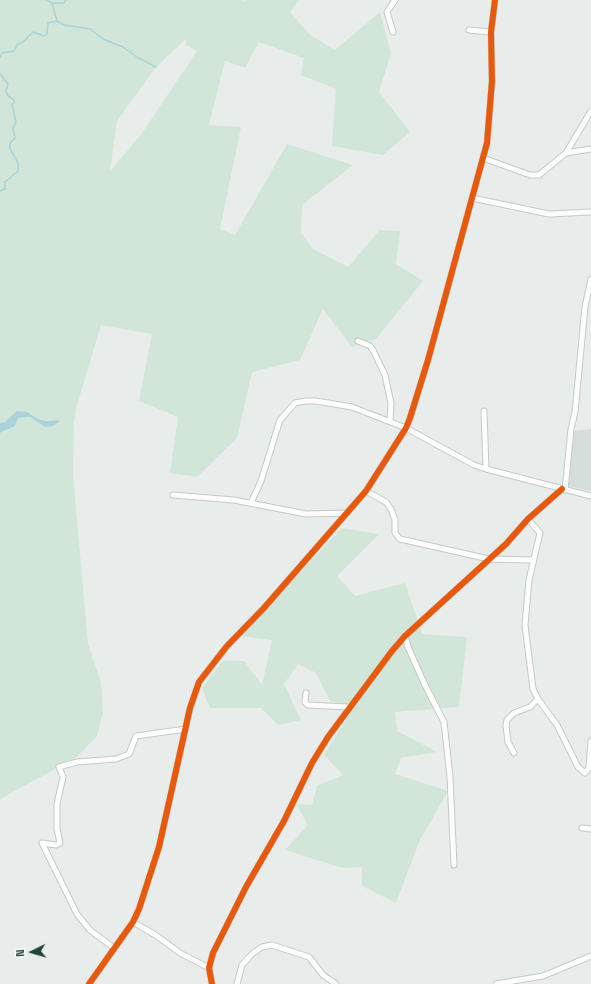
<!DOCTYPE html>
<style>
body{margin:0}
#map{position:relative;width:591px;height:984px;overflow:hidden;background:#e8edeb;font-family:"Space Grotesk",sans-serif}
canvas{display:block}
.north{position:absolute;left:12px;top:932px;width:40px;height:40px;-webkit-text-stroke:3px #f7fbf9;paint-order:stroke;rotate:265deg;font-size:11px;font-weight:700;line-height:16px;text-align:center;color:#24423a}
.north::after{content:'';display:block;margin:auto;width:14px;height:18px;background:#24423a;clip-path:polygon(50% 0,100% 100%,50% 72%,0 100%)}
</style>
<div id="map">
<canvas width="591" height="984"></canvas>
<div class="north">N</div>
</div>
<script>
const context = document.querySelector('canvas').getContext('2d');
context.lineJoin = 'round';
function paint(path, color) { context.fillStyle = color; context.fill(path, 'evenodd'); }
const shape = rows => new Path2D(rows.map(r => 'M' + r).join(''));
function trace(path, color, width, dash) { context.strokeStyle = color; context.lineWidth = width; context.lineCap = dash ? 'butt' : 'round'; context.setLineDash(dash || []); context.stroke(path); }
const built = shape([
 [591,429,591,491,567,486,573,431]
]);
const green = shape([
 [0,0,241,0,244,2,245,0,299,0,290,12,310,35,335,50,380,12,391,53,379,92,410,132,383,155,332,146,336,89,301,75,304,58,259,42,245,68,225,61,209,125,241,127,220,229,235,235,287,144,353,165,302,205,301,233,313,249,348,267,380,230,400,231,396,264,423,281,376,339,352,347,323,309,300,360,252,372,237,438,197,477,170,473,178,417,139,401,152,334,101,325,76,409,74,423,73,475,88,644,101,682,103,713,97,736,76,758,0,799,0,433,7,431,18,418,30,417,45,426,58,420,46,421,38,419,27,412,17,411,5,422,0,423],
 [186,39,186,45,197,51,140,136,110,171,117,121,156,67],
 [342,528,379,534,337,576,355,596,405,583,422,634,467,637,459,707,395,712,397,731,437,752,401,758,395,774,448,791,420,840,396,903,362,886,362,867,342,868,285,850,308,825,296,804,312,805,317,786,343,775,324,755,355,706,330,701,316,673,298,664,284,684,301,720,278,725,261,708,210,708,202,689,222,661,244,661,262,685,272,640,240,636]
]);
const water = shape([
 [17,411,27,412,38,419,46,421,59,420,59,422,53,426,45,427,30,417,18,418,15,426,0,433,0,423,5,422]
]);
const stream = shape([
 [46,0,52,3,57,21],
 [52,3,64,3,66,0],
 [0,57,2,53,14,51,17,45,23,42,33,32,44,36,47,34,48,23,57,21,64,25,90,29,103,39,123,47,137,57,156,67],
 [0,74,8,84,6,91,8,96,13,99,15,102,12,104,16,122,13,128,15,138,10,143,10,149,18,163,18,171,5,182,5,189,0,191]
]);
const minor = shape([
 [469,30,491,32],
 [393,32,387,12,395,0],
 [566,153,591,149],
 [483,158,530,175,539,175,566,153,591,111],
 [472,198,549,214,591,212],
 [358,341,370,346,373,350,385,375,391,403,390,421],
 [484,411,486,469],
 [565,490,571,429,575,412,585,307,591,279],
 [366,491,386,502,391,509,395,520,395,533,400,539,489,559,533,560],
 [173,495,234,500,306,514,347,513],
 [251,503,261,481,280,420,295,403,306,401,316,401,352,407,406,428,474,465,486,469,591,496],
 [528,519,540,533,529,580,525,625,533,689,538,699,557,725,578,767,585,773,589,768,591,741],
 [405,636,408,647,424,683,444,722,450,777,454,865],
 [306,693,305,702,308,705,348,707],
 [514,753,508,742,506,726,507,720,514,713,530,707,538,699],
 [582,828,591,829],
 [133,922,157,936,180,953,209,968],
 [114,948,90,930,77,914,42,843,56,845,60,843,57,829,57,804,63,777,59,767,77,762,116,759,129,754,136,736,186,729],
 [89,984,133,922,139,909,159,847,190,708,199,682,227,646,263,609,366,491,406,428,410,418,428,360,487,143,492,81,491,32,495,0],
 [212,984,209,968,213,953,246,887,284,821,312,763,328,737,392,651,405,636,506,544,528,519,562,489],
 [237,984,242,965,252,954,262,947,272,945,309,957,323,975,336,984],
 [496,984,543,976,591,956]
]);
const cycleway = shape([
 [89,984,133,922,139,909,159,847,190,708,199,682,227,646,263,609,366,491,406,428,410,418,428,360,487,143,492,81,491,32,495,0],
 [212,984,209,968,213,953,246,887,284,821,312,763,328,737,392,651,405,636,506,544,528,519,562,489]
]);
paint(built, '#d6dedb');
paint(green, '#d1e6d8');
paint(water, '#a9d4db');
trace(stream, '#a9d4db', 1.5);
trace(minor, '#c5cac8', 7);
trace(minor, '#fcfcfc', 5);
trace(cycleway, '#e8590c', 6);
</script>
